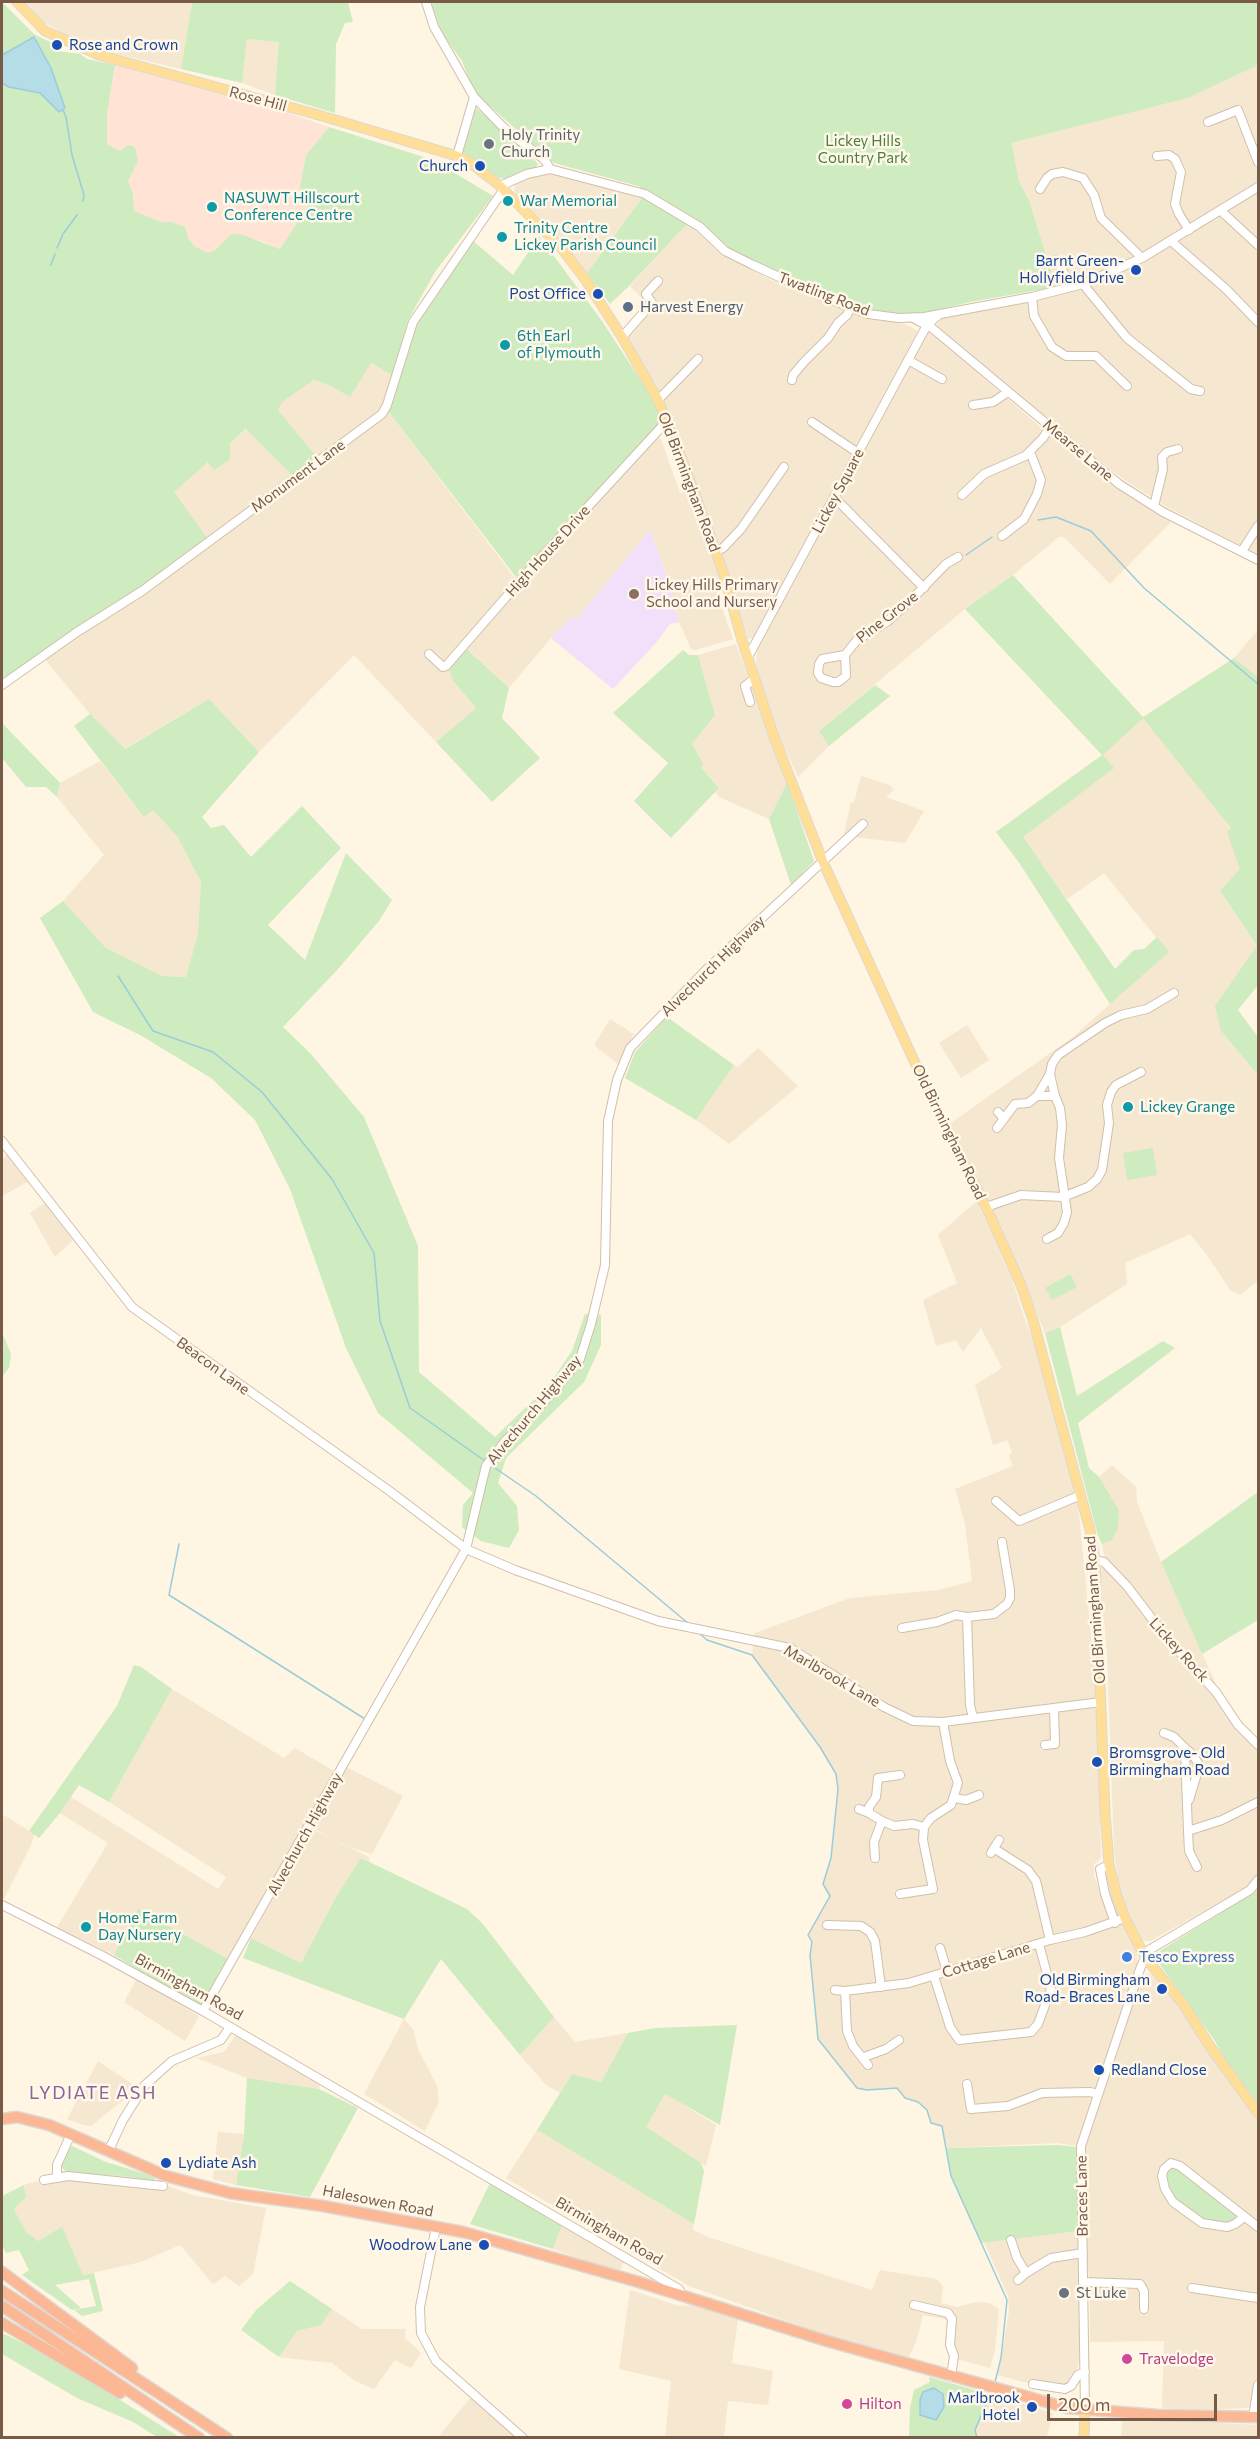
<!DOCTYPE html>
<style>
body{margin:0}
#map{position:relative;width:1260px;height:2439px;overflow:hidden;background:#fef5e2;font-family:Commissioner,sans-serif}
canvas{display:block}
.frame{position:absolute;inset:0;border:3px solid #775b47;pointer-events:none}
.scale{position:absolute;left:1047px;top:2394px;width:170px;height:27px;box-sizing:border-box;border:3px solid #775b47;border-top:0;padding-left:8px;font-size:18px;line-height:21px;white-space:nowrap;color:#775b47;-webkit-text-stroke:4px #fff8e9;paint-order:stroke}
</style>
<div id="map">
<canvas width="1260" height="2439"></canvas>
<div class="frame"></div>
<div class="scale">200 m</div>
</div>
<script>
const context = document.querySelector('canvas').getContext('2d');
context.lineJoin = 'round';
function paint(path, color) { context.fillStyle = color; context.fill(path, 'evenodd'); }
const shape = rows => new Path2D(rows.map(r => 'M' + r).join(''));
function trace(path, color, width, dash) { context.strokeStyle = color; context.lineWidth = width; context.lineCap = dash ? 'butt' : 'round'; context.setLineDash(dash || []); context.stroke(path); }
function write(font, color, halo, rows, align = 'center') {
  context.font = font + ' Commissioner,sans-serif'; context.lineWidth = 5; context.setLineDash([]); context.textBaseline = 'middle'; context.strokeStyle = halo; context.fillStyle = color; for (const [text, x, y, turn = 0] of rows) {
    context.save(); context.translate(x, y); context.rotate((+turn || 0) * Math.PI / 180); context.textAlign = isNaN(turn) ? turn : align; if (halo) context.strokeText(text, 0, 0); context.fillText(text, 0, 0); context.restore();
  }
}
const residential = shape([
 [26,2,192,2,181,69,113,53,79,42,43,22],
 [247,39,280,42,275,95,242,83],
 [1258,65,1258,182,1206,216,1123,264,1085,281,1056,287,1029,200,1019,182,1012,143,1188,98],
 [547,174,570,178,642,198,587,273,514,193,515,183,530,176],
 [1258,192,1258,555,1167,507,1123,479,1053,425,936,326,946,314,1037,300,1095,282,1141,261],
 [688,223,723,254,765,277,812,298,865,317,905,324,918,331,754,638,748,639,717,543,673,419,627,336,651,308,630,286],
 [925,331,930,331,1054,439,1125,493,1171,522,1110,584,1064,537,1059,537,1013,575,965,609,819,731,829,746,798,777,778,734,756,668,757,650],
 [370,363,393,376,382,410,317,457,275,406,314,380,329,385,350,397],
 [388,411,520,585,658,438,661,439,680,493,687,490,719,577,713,582,733,639,696,650,691,649,679,622,665,571,650,530,577,619,551,638,509,688,467,648,454,682,476,708,436,742,354,655,259,752,209,699,124,749,90,714,43,657,217,538,357,437],
 [247,429,292,475,207,538,172,492],
 [1258,630,1258,677,1234,658],
 [736,644,787,783,769,819,719,797,716,792,719,787,701,767,692,744,715,715,698,655],
 [1143,717,1202,789,1254,860,1220,892,1257,946,1221,1031,1258,1075,1258,1281,1240,1295,1230,1290,1207,1255,1190,1234,1125,1263,1127,1284,1060,1327,1045,1333,1014,1258,969,1162,948,1125,1073,1037,1168,952,1104,873,1067,899,1022,837,1113,768,1102,755],
 [100,761,144,817,153,809,177,836,201,882,198,933,186,977,162,976,106,948,63,901,104,855,57,797,60,783],
 [861,776,890,785,894,790,886,797,924,811,905,843,854,837,844,833,851,802,854,803],
 [610,1019,634,1034,618,1064,594,1045],
 [967,1025,989,1060,961,1078,939,1043],
 [758,1048,798,1086,729,1144,696,1120,734,1065,738,1067],
 [8,1154,29,1181,2,1196,2,1159],
 [977,1201,1013,1282,1024,1317,1044,1368,1078,1504,1096,1686,1101,1858,1094,1864,1094,1875,1111,1925,1123,1922,1137,1953,1137,1963,1077,2146,1057,2143,947,2148,942,2127,931,2123,927,2110,917,2102,905,2098,897,2088,867,2090,857,2088,818,2039,810,1955,812,1942,808,1935,829,1896,823,1884,831,1858,838,1789,836,1774,820,1747,752,1655,755,1633,850,1598,939,1590,972,1581,965,1524,955,1489,1013,1466,1009,1456,1012,1452,1007,1440,993,1445,975,1385,1002,1368,981,1328,963,1352,956,1340,936,1346,923,1300,957,1283,938,1235],
 [45,1203,73,1240,55,1257,30,1213],
 [1112,1465,1136,1487,1137,1502,1161,1562,1216,1684,1207,1687,1238,1733,1258,1749,1258,1875,1250,1886,1150,1941,1140,1940,1126,1906,1118,1880,1114,1850,1107,1653,1099,1568,1107,1568,1102,1544,1111,1541,1119,1510,1099,1477],
 [172,1689,284,1758,295,1748,336,1772,230,1960,138,1909,114,1955,57,1927,108,1843,60,1813,71,1797,218,1889,226,1877,109,1802],
 [346,1767,403,1796,372,1854,343,1845,313,1828],
 [4,1815,34,1834,32,1843,4,1899,2,1897,2,1820],
 [312,1829,369,1857,370,1862,362,1858,336,1897,301,1963,251,1938],
 [1150,1973,1183,2010,1246,2105,1258,2116,1258,2390,1254,2390,1249,2408,1196,2410,1162,2408,1164,2341,1090,2342,1090,2287,1086,2250,1083,2147,1141,1976],
 [137,1978,199,2016,185,2041,124,2002],
 [554,2017,575,2042,628,2033,601,2082,572,2074,560,2093,546,2085,520,2055],
 [404,2019,413,2029,418,2049,437,2086,439,2101,425,2131,364,2094],
 [235,2036,239,2036,320,2084,319,2089,247,2078,197,2058,224,2052],
 [98,2061,138,2088,91,2126,83,2125,67,2119],
 [665,2093,716,2125,706,2166,645,2128],
 [537,2130,694,2224,693,2230,711,2238,872,2290,880,2270,936,2279,943,2286,941,2303,957,2307,976,2302,989,2303,999,2309,995,2349,990,2368,957,2359,952,2347,954,2322,940,2318,923,2315,917,2339,909,2357,821,2333,689,2286,506,2178],
 [218,2132,244,2134,236,2185,213,2179],
 [67,2173,124,2176,154,2181,192,2195,266,2208,253,2274,239,2286,225,2276,213,2284,180,2245,141,2262,83,2275,62,2228,38,2241,26,2232,14,2209,26,2197,24,2185],
 [563,2223,624,2262,619,2272,553,2249],
 [1079,2231,1079,2361,1076,2376,1067,2385,1060,2388,1031,2384,998,2375,1009,2311,1008,2296,984,2242],
 [630,2290,679,2306,692,2305,738,2319,732,2363,773,2371,768,2405,728,2401,724,2437,665,2437,671,2381,619,2369],
 [332,2309,362,2329,406,2329,405,2338,421,2353,411,2368,395,2360,374,2389,355,2381,332,2363,279,2357,297,2331,321,2325],
 [992,2395,1053,2413,1047,2436,1079,2437,977,2437,976,2430],
 [471,2397,519,2438,437,2438],
 [1122,2418,1258,2425,1258,2437,1121,2438]
]);
const commercial = shape([
 [115,65,274,108,329,127,306,155,310,201,280,249,262,241,230,235,215,250,207,254,114,214,107,145,107,114]
]);
const education = shape([
 [650,530,665,571,679,622,670,624,655,644,613,689,551,638,572,617,577,619]
]);
const green = shape([
 [2,2,34,34,54,44,57,51,80,54,87,59,115,65,107,114,107,144,120,151,128,145,135,147,138,161,128,181,133,195,134,211,161,222,171,222,185,227,188,238,194,246,208,253,215,250,230,235,240,234,280,249,310,202,299,193,306,155,329,127,433,160,493,196,435,272,408,320,393,376,371,363,350,397,329,385,314,380,282,402,278,410,317,457,292,475,246,429,230,443,230,459,214,470,208,462,174,492,207,538,142,588,2,679],
 [192,2,348,2,353,22,345,23,336,44,335,113,275,95,279,42,247,39,242,83,181,69],
 [431,2,1258,2,1258,65,1188,98,1012,143,1019,182,1029,200,1056,287,970,302,925,313,900,316,869,310,816,291,728,250,705,227,638,186,554,163,474,92,462,61,441,32],
 [476,108,516,140,538,164,536,167,507,179,499,178,462,156],
 [642,198,663,207,688,223,628,287,610,304,587,273],
 [539,236,602,321,654,401,660,418,660,425,516,577,388,411,417,324,472,240,513,275],
 [1013,575,1143,717,1234,658,1258,677,1258,985,1238,1010,1258,1037,1258,1075,1221,1031,1215,1006,1257,946,1220,891,1240,869,1227,832,1231,828,1143,718,1103,755,1114,768,1023,837,1115,969,1134,950,1144,949,1157,937,1169,952,1110,1004,1020,864,996,832,1102,755,965,609],
 [466,648,509,688,502,718,540,758,492,802,436,742,476,708,454,682,448,667],
 [683,650,689,655,698,655,715,715,692,744,703,764,701,767,719,788,671,838,634,801,668,763,613,713],
 [875,685,890,696,829,746,819,731],
 [209,699,259,752,202,817,211,828,224,825,251,857,302,806,341,848,268,925,305,960,346,853,392,900,379,921,338,969,283,1027,310,1053,364,1117,418,1246,419,1372,495,1437,548,1386,572,1351,585,1314,601,1315,601,1345,584,1382,506,1458,498,1483,517,1506,519,1530,509,1548,481,1541,462,1527,463,1505,473,1493,378,1413,346,1348,290,1189,255,1120,211,1078,140,1035,93,1012,40,918,63,901,106,948,162,976,186,977,198,933,201,882,177,836,153,810,144,817,74,726,90,714,125,749],
 [2,723,60,783,57,797,46,787,26,787,2,758],
 [787,783,814,861,791,885,769,819],
 [667,1017,734,1065,696,1120,625,1078,635,1052],
 [1153,1148,1157,1175,1127,1180,1123,1153],
 [1070,1274,1077,1287,1052,1300,1045,1288],
 [1060,1327,1077,1396,1163,1341,1175,1348,1078,1423,1089,1468,1099,1477,1119,1510,1118,1528,1111,1541,1102,1544,1098,1536,1045,1333],
 [2,1332,11,1354,9,1368,2,1377],
 [1258,1492,1258,1620,1202,1654,1161,1562],
 [134,1665,141,1667,172,1689,109,1802,79,1785,60,1813,39,1838,29,1831,117,1706],
 [361,1858,467,1909,483,1924,554,2017,520,2055,441,1959,404,2019,243,1958,251,1938,301,1963,336,1897],
 [1258,1890,1258,2106,1237,2080,1213,2038,1153,1955],
 [138,1909,230,1960,204,2009,114,1955],
 [737,2025,720,2125,665,2094,646,2127,701,2163,704,2171,694,2224,537,2130,572,2074,601,2082,628,2033,655,2028],
 [247,2078,319,2089,358,2108,310,2197,236,2185,244,2134],
 [1057,2145,1076,2147,1079,2231,981,2243,951,2176,947,2148],
 [72,2146,106,2162,155,2177,154,2181,124,2176,67,2173,60,2165,63,2156],
 [1173,2166,1177,2167,1198,2183,1198,2186,1209,2195,1213,2195,1236,2213,1235,2222,1230,2224,1204,2222,1175,2201,1165,2174],
 [490,2183,563,2223,553,2249,470,2224],
 [24,2185,26,2197,14,2209,26,2232,38,2241,62,2227,83,2275,94,2273,103,2311,82,2316,74,2310,96,2306,89,2279,55,2285,81,2308,72,2310,22,2275,29,2270,19,2250,6,2253,2,2245,2,2196],
 [290,2281,332,2309,321,2325,297,2331,279,2357,241,2330,257,2309],
 [2,2333,31,2347,117,2398,179,2437,157,2437,133,2422,77,2398,2,2354],
 [929,2377,992,2395,976,2430,977,2437,909,2438,910,2408,914,2390,930,2382]
]);
const water = shape([
 [34,37,51,68,65,108,59,112,40,93,9,87,2,83,2,55,34,37],
 [934,2388,943,2394,944,2407,936,2420,920,2415,920,2400,923,2392,934,2388]
]);
const stream = shape([
 [63,110,66,117,72,155,84,195,83,201],
 [57,248,63,234,77,215],
 [51,265,55,254],
 [1038,520,1056,517,1091,531,1144,588,1258,684],
 [966,555,992,537],
 [118,976,153,1031,213,1052,262,1092,332,1179,374,1253,380,1321,410,1408,485,1461],
 [492,1466,536,1496,689,1624],
 [179,1544,169,1595,365,1719],
 [699,1633,707,1640,752,1655,820,1747,836,1774,838,1789,831,1858,823,1884,830,1896,808,1935,812,1942,810,1955,818,2039,857,2088,867,2090,897,2088,905,2098,918,2102,927,2110,931,2123,942,2126,951,2176,1007,2300,1001,2358,995,2382],
 [977,2438,975,2430,991,2392]
]);
const minor = shape([
 [426,2,434,27,474,97,457,156],
 [474,97,504,128,545,160,550,169],
 [1208,122,1238,110,1258,162],
 [1157,156,1169,155,1175,159,1181,172,1175,204,1179,214,1189,230],
 [500,186,527,174,550,169,645,194,700,227,725,251,753,265,814,293,868,314,899,318,924,317,1032,297,1083,284,1142,258,1258,187],
 [1040,189,1047,178,1052,174,1063,172,1083,178,1094,195,1101,218,1142,258],
 [1220,210,1258,245],
 [1171,241,1226,289,1258,322],
 [1056,260,1072,286],
 [1083,284,1127,338,1191,389,1200,391],
 [1032,297,1034,316,1052,347,1066,356,1096,356,1127,386],
 [915,319,932,328,1119,484,1163,512,1258,560],
 [622,337,652,303,646,294,658,281],
 [908,360,942,379],
 [792,380,793,375,804,362,828,338,838,323,847,315,851,307],
 [658,400,698,359],
 [973,405,993,402,1008,392],
 [812,422,858,453],
 [962,495,984,474,1025,456,1043,438,1050,427],
 [834,497,924,588],
 [1154,506,1163,469,1162,457,1167,452,1178,449],
 [1002,536,1024,519,1037,494,1041,480,1030,452],
 [1242,551,1258,526],
 [715,552,723,548,741,529,784,467],
 [429,654,443,667,446,666,527,573,667,421],
 [845,655,822,659,819,664,818,673,821,678,833,682,838,682,846,676,845,655,857,640,888,621,915,596,946,564,958,557],
 [748,657,927,325,940,314],
 [2,685,77,632,142,591,382,414,387,405,413,322,504,189],
 [750,702,745,686,754,679],
 [1037,1096,1050,1074],
 [998,1112,1004,1119],
 [997,1128,1015,1104,1028,1103,1037,1096,1055,1096],
 [2,1141,132,1307,391,1492,466,1549,515,1570,658,1621,790,1648,884,1707,913,1721,943,1722,1101,1702],
 [986,1207,1021,1195,1063,1197,1088,1187,1097,1179,1102,1170,1109,1123,1107,1105,1111,1092,1116,1085,1141,1072],
 [1047,1239,1058,1233,1064,1223,1067,1212,1059,1158,1062,1125,1060,1108,1055,1096,1050,1074,1052,1064,1058,1055,1105,1023,1121,1015,1147,1009,1174,993],
 [996,1501,1019,1521,1081,1495],
 [1095,1560,1104,1562,1127,1586,1165,1636,1216,1692,1238,1725,1258,1745],
 [902,1628,937,1622,956,1615,967,1617],
 [973,1718,970,1705,967,1617,994,1614,1007,1604,1010,1598,1010,1590,1002,1542],
 [1164,1733,1174,1737,1183,1746,1185,1752,1188,1831,1222,1820,1258,1802],
 [1045,1745,1055,1744,1054,1708],
 [1184,1747,1193,1755,1198,1763,1196,1777,1189,1800],
 [955,1798,966,1800,979,1795],
 [859,1809,869,1813],
 [882,1821,869,1813,869,1807,876,1797,878,1778,900,1775],
 [1188,1831,1189,1851,1197,1867],
 [995,1849,1028,1870,1036,1881,1050,1940],
 [991,1853,999,1840],
 [875,1858,874,1842,882,1821,894,1826,913,1824,924,1827],
 [1109,1865,1100,1869,1105,1894,1115,1923],
 [900,1894,933,1889,923,1840,924,1827,931,1818,951,1805,958,1783,950,1761,943,1722],
 [2,1905,101,1955,203,2011,679,2289,682,2295],
 [827,1925,861,1926,870,1932,875,1941,881,1987],
 [940,1948,947,1971],
 [1144,1953,1250,1890,1258,1880],
 [934,1976,950,2027,959,2040,1031,2032,1038,2024,1051,1989,1039,1944],
 [835,1990,845,1991,909,1983,1050,1940,1085,1932,1125,1918],
 [845,1991,847,2031,853,2046,868,2065],
 [203,2011,466,1549,486,1466,506,1440,545,1401,580,1359,591,1324,605,1265,608,1121,617,1080,630,1048,706,970,863,824],
 [864,2057,886,2049,899,2040],
 [967,2084,971,2109,1008,2106,1042,2093,1090,2092,1098,2094],
 [109,2150,123,2120,145,2085,172,2061,221,2040,230,2027],
 [57,2178,57,2165,71,2134],
 [44,2180,68,2176,163,2186],
 [1244,2217,1235,2224,1227,2227,1202,2223,1173,2202,1165,2189,1162,2176,1164,2169,1171,2163,1180,2166,1258,2227],
 [436,2227,420,2307,421,2333,436,2361,523,2438],
 [1011,2240,1017,2258,1026,2273,1051,2258,1083,2253],
 [1018,2280,1026,2273],
 [1083,2282,1140,2284,1144,2291,1144,2309],
 [1192,2288,1258,2298],
 [914,2305,948,2313,952,2319,950,2345,954,2356,951,2377],
 [1033,2384,1065,2389,1071,2386,1078,2375,1085,2372],
 [1085,2410,1081,2146,1140,1969,1145,1957],
 [1253,2417,1258,2385]
]);
const major = shape([
 [17,2,45,31,99,55,322,116,457,156,468,161,500,186,562,249,585,279,622,337,658,400,683,462,723,572,742,640,774,737,823,862,932,1100,986,1207,1021,1285,1033,1320,1090,1530,1095,1560,1105,1812,1109,1865,1117,1896,1125,1918,1145,1957,1184,2005,1209,2045,1258,2113],
 [1084,2438,1085,2410]
]);
const highway = shape([
 [2,2119,17,2117,49,2125,166,2176,230,2193,323,2206,463,2232,642,2283,827,2341,1068,2408,1158,2415,1258,2417],
 [2,2272,132,2368],
 [2,2291,227,2438],
 [2,2306,199,2438],
 [2,2323,120,2393]
]);
const markers = [
 [57,45,6,"#1a4fb4"],
 [489,144,6,"#6b7280"],
 [480,166,6,"#1a4fb4"],
 [508,201,6,"#0f9aa8"],
 [212,207,6,"#0f9aa8"],
 [502,237,6,"#0f9aa8"],
 [1136,270,6,"#1a4fb4"],
 [598,294,6,"#1a4fb4"],
 [628,307,6,"#5c6f8a"],
 [505,345,6,"#0f9aa8"],
 [634,594,6,"#8d6e63"],
 [1128,1107,6,"#0f9aa8"],
 [1097,1762,6,"#1a4fb4"],
 [86,1927,6,"#0f9aa8"],
 [1127,1957,6,"#3f7fe0"],
 [1162,1989,6,"#1a4fb4"],
 [1099,2070,6,"#1a4fb4"],
 [166,2163,6,"#1a4fb4"],
 [484,2245,6,"#1a4fb4"],
 [1064,2293,6,"#6b7280"],
 [1127,2359,6,"#d1479c"],
 [847,2404,6,"#d1479c"],
 [1032,2407,6,"#1a4fb4"]
];
const transitNames = [
 ["Rose and Crown",69,45,"left"],
 ["Church",468,166],
 ["Barnt Green-",1124,261],
 ["Hollyfield Drive",1124,278],
 ["Post Office",586,294],
 ["Bromsgrove- Old",1109,1753,"left"],
 ["Birmingham Road",1109,1770,"left"],
 ["Old Birmingham",1150,1980],
 ["Road- Braces Lane",1150,1997],
 ["Redland Close",1111,2070,"left"],
 ["Lydiate Ash",178,2163,"left"],
 ["Woodrow Lane",472,2245],
 ["Marlbrook",1020,2398],
 ["Hotel",1020,2415]
];
const streetNames = [
 ["Rose Hill",258,99,15],
 ["Twatling Road",824,294,21],
 ["Mearse Lane",1078,450,40],
 ["Monument Lane",298,476,-36],
 ["Old Birmingham Road",689,482,69],
 ["Lickey Square",838,491,-62],
 ["High House Drive",548,551,-48],
 ["Pine Grove",887,617,-38],
 ["Alvechurch Highway",713,966,-44],
 ["Old Birmingham Road",949,1132,64],
 ["Beacon Lane",213,1366,36],
 ["Alvechurch Highway",534,1410,-50],
 ["Old Birmingham Road",1095,1610,-94],
 ["Lickey Rock",1179,1650,48],
 ["Marlbrook Lane",832,1676,30],
 ["Alvechurch Highway",305,1834,-61],
 ["Cottage Lane",986,1960,-17],
 ["Birmingham Road",189,1987,29],
 ["Braces Lane",1082,2196,-91],
 ["Halesowen Road",378,2201,11],
 ["Birmingham Road",609,2231,30]
];
const worshipNames = [
 ["Holy Trinity",501,135],
 ["Church",501,152],
 ["St Luke",1076,2293]
];
const parkNames = [
 ["Lickey Hills",863,141],
 ["Country Park",863,158]
];
const cultureNames = [
 ["NASUWT Hillscourt",224,198],
 ["Conference Centre",224,215],
 ["War Memorial",520,201],
 ["Trinity Centre",514,228],
 ["Lickey Parish Council",514,245],
 ["6th Earl",517,336],
 ["of Plymouth",517,353],
 ["Lickey Grange",1140,1107],
 ["Home Farm",98,1918],
 ["Day Nursery",98,1935]
];
const serviceNames = [
 ["Harvest Energy",640,307]
];
const educationNames = [
 ["Lickey Hills Primary",646,585],
 ["School and Nursery",646,602]
];
const shopNames = [
 ["Tesco Express",1139,1957]
];
const hotelNames = [
 ["Travelodge",1139,2359],
 ["Hilton",859,2404]
];
const quarterNames = [
 ["LYDIATE ASH",93,2093]
];
paint(residential, '#f6e7d0');
paint(commercial, '#ffe4d5');
paint(education, '#f2dffa');
paint(green, '#ceecbf');
paint(water, '#b5dde8');
trace(water, '#9bccdb', 1.5);
trace(stream, '#9bccdb', 1.5);
trace(minor, '#d1bfab', 10);
trace(major, '#ded8d3', 11);
trace(highway, '#ded8d3', 13);
trace(minor, '#fff', 8);
trace(major, '#ffdf97', 9);
trace(highway, '#fcb794', 10);
for (const [x, y, r, color] of markers) { const dot = new Path2D(); dot.arc(x, y, r, 0, 2 * Math.PI); context.fillStyle = color; context.fill(dot); trace(dot, '#fff8e9', 2); }
write('15px', '#164399', '#fff8e9', transitNames, 'right');
write('15px', '#775b47', '#fff8e9', streetNames);
write('15px', '#5b616d', '#fff8e9', worshipNames, 'left');
write('15px', '#4c7e3e', '#fff8e9', parkNames);
write('15px', '#0d838f', '#fff8e9', cultureNames, 'left');
write('15px', '#4e5e75', '#fff8e9', serviceNames, 'left');
write('15px', '#785e54', '#fff8e9', educationNames, 'left');
write('15px', '#366cbe', '#fff8e9', shopNames, 'left');
write('15px', '#b23c85', '#fff8e9', hotelNames, 'left');
context.letterSpacing = '1.5px';
write('18px', '#8b629b', '#fff8e9', quarterNames);
context.letterSpacing = '0px';
</script>
